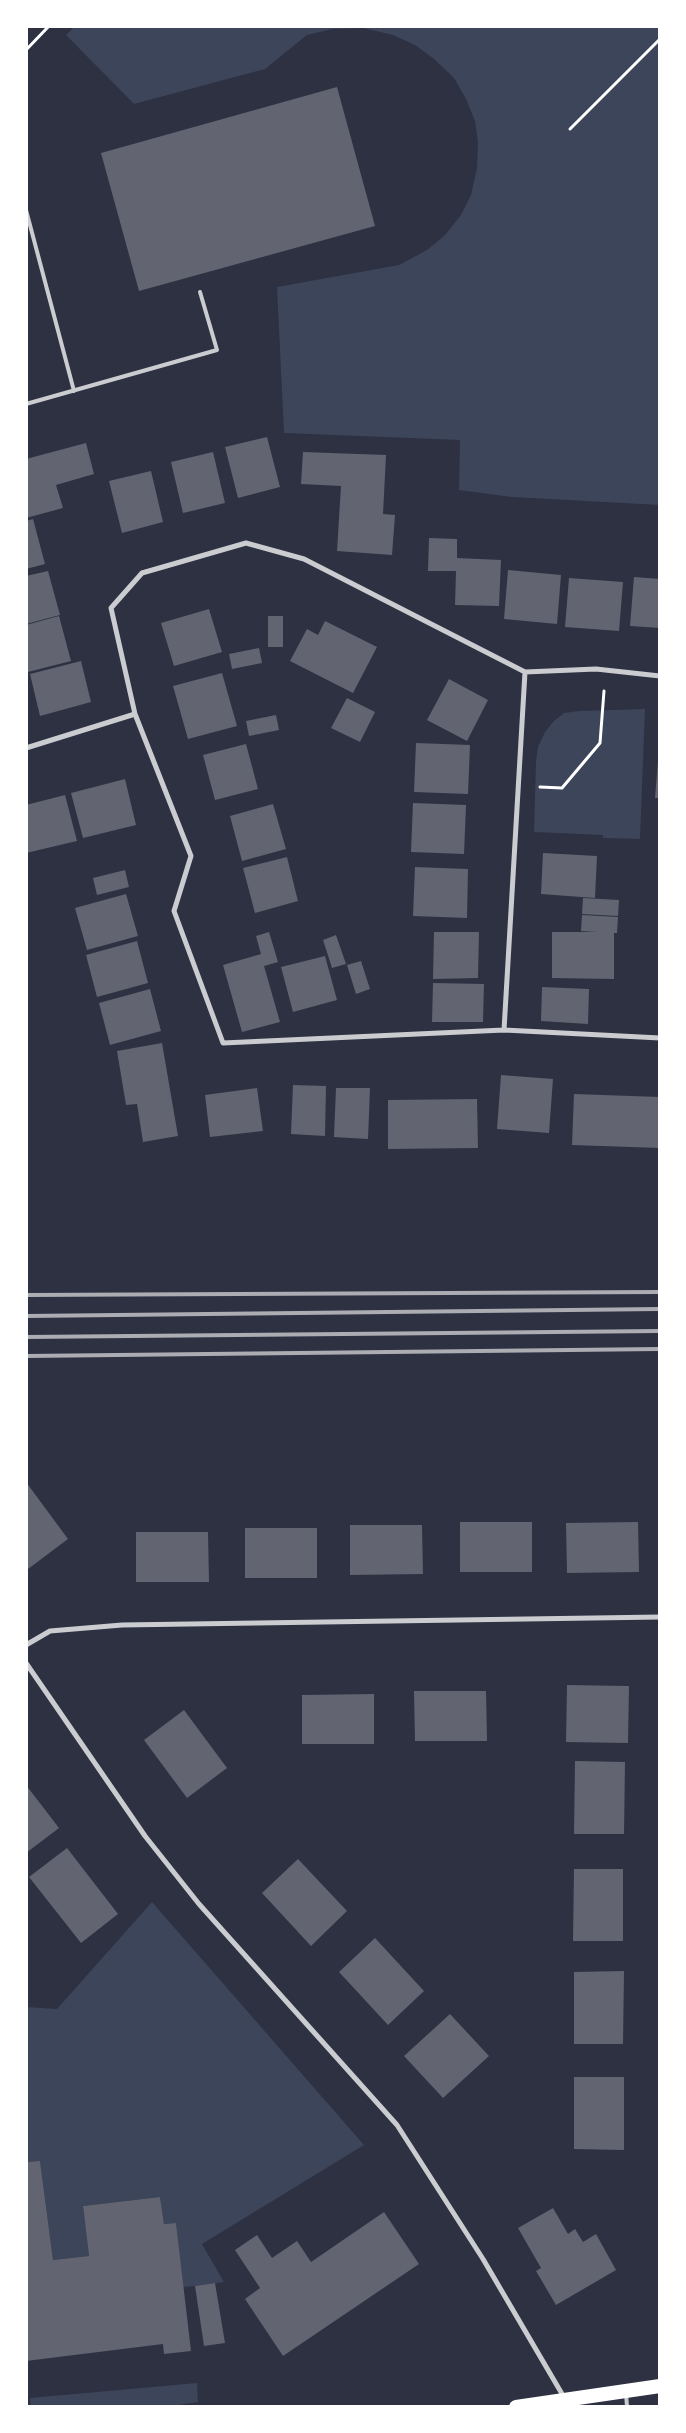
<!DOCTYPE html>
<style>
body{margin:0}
#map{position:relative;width:686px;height:2433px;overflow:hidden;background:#2d3142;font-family:"Asap Condensed",sans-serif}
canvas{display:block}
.frame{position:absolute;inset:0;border:28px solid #fff;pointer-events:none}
</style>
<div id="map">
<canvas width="686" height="2433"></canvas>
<div class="frame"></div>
</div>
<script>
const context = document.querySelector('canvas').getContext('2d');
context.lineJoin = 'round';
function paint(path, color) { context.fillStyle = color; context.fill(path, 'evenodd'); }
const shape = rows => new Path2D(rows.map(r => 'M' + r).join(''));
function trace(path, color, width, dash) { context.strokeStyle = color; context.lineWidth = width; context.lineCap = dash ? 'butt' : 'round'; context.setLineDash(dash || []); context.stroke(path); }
const green = shape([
 [75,26,660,26,660,505,512,497,459,490,460,440,284,433,277,287,399,265,427,250,445,235,461,215,471,195,477,168,478,142,475,121,466,99,454,78,434,59,415,45,393,35,363,28,333,29,307,35,265,69,134,104,66,35],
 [645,709,640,839,603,838,603,835,534,832,536,761,538,747,545,732,554,721,564,713,579,711],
 [152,1902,364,2145,202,2244,224,2282,195,2286,183,2287,176,2223,164,2224,160,2197,83,2206,89,2256,53,2260,40,2161,26,2162,26,2007,57,2009],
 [197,2383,198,2402,167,2407,31,2407,30,2398]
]);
const building = shape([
 [337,87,375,226,139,291,101,153],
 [267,437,280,487,238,498,225,447],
 [86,443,94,474,56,485,63,508,26,518,26,459],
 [213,452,225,503,183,513,171,462],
 [303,452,386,455,383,514,395,515,392,555,337,551,341,486,301,484],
 [151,471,163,522,122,533,109,481],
 [33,519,45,564,26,569,26,521],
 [429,538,457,539,457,558,501,560,499,606,455,605,456,571,428,571],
 [508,570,561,575,557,624,504,619],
 [48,571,60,615,26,624,26,576],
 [634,577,660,579,660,628,630,626],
 [569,578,623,582,619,631,565,627],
 [209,609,222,652,174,666,161,623],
 [59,616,71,661,28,672,26,625],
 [268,616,283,616,283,647,268,647],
 [325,621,377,647,353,693,290,661,307,629,318,635],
 [259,648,262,663,232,669,229,654],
 [81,661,91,702,40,716,30,674],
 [222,673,237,726,188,739,173,686],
 [449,679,488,700,467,741,427,720],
 [347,698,375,712,360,742,331,728],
 [276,715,279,730,249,736,246,721],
 [416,743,470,745,468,794,414,792],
 [246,744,258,789,215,800,203,755],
 [658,761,660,762,660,798,655,798],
 [125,779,136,825,83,838,71,793],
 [65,795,77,841,26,853,26,805],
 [413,803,466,805,464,854,411,852],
 [273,804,286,849,242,861,230,816],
 [543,853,597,856,595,898,541,894],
 [287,857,298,901,255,913,243,868],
 [415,867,468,869,467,918,413,916],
 [125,870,129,887,97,895,93,878],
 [126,894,138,936,87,950,75,908],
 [583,898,619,900,618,916,582,914],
 [582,915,618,917,617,933,614,933,614,979,552,978,552,932,597,932,581,931],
 [269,932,278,962,264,966,280,1022,242,1032,223,965,261,954,256,936],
 [434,932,479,932,478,978,433,979],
 [336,935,346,964,332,968,323,940],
 [137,941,148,983,97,997,86,955],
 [325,956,337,1000,293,1012,281,967],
 [361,961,370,989,356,994,347,965],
 [433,983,484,984,483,1022,432,1022],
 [542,987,589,989,588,1024,541,1021],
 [150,989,161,1031,110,1045,99,1003],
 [162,1043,178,1136,143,1142,137,1104,126,1105,117,1051],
 [501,1075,553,1079,549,1133,497,1129],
 [293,1085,326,1086,325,1136,291,1134],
 [257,1088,263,1131,210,1137,205,1095],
 [336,1088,370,1088,368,1139,334,1137],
 [574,1094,660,1097,660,1148,572,1145],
 [477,1099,478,1148,388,1149,388,1100],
 [26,1482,68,1539,28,1569,26,1566],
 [460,1522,532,1522,532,1572,460,1572],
 [638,1522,639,1572,567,1573,566,1523],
 [350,1525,422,1525,423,1574,350,1575],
 [245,1528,317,1528,317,1578,245,1578],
 [136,1532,208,1532,209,1582,136,1582],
 [567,1685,629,1686,628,1743,566,1742],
 [414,1691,486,1691,487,1741,415,1741],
 [374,1694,374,1744,302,1744,302,1695],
 [184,1710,227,1768,187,1798,144,1740],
 [575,1761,625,1762,624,1834,574,1834],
 [26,1785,59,1828,26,1853],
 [67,1848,118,1914,81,1943,29,1877],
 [298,1859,347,1911,311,1946,262,1893],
 [574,1869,623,1869,623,1941,573,1941],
 [375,1938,424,1991,388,2025,339,1972],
 [624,1971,623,2044,574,2044,574,1972],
 [450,2014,489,2056,443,2098,404,2056],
 [574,2077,624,2077,624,2150,574,2149],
 [40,2161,53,2260,89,2256,83,2206,160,2197,164,2224,176,2223,191,2351,164,2354,163,2344,26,2361,26,2162],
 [553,2208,568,2234,575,2229,583,2242,596,2234,616,2270,556,2305,536,2271,541,2268,518,2228],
 [384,2212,419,2264,283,2356,245,2299,260,2288,235,2250,257,2235,272,2258,297,2241,311,2262],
 [215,2283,225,2343,204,2346,195,2286]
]);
const path = shape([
 [26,50,49,26],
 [570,129,660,39],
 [540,787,562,788,600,743,604,691]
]);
const service = shape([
 [26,210,74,391],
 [26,404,217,350,200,292],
 [626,2393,627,2407]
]);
const minor = shape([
 [135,714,191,856,174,911,223,1043,504,1030,660,1038],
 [26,748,135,714,111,608,142,573,246,543,304,559,525,672,596,669,660,676],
 [504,1030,525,672],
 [26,1645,50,1631,122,1625,660,1617],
 [26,1663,145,1836,199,1904,397,2125,483,2259,565,2399]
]);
const trunk = shape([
 [516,2407,660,2386]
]);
const rail = shape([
 [26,1295,660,1292],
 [26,1316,660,1309],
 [26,1337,660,1331],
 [26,1356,660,1349]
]);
paint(green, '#3c4559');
paint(building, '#626471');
trace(path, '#fff', 3);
trace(service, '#caccd0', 4);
trace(minor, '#caccd0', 5);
trace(trunk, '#fff', 14);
trace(rail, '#abadb3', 4);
</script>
